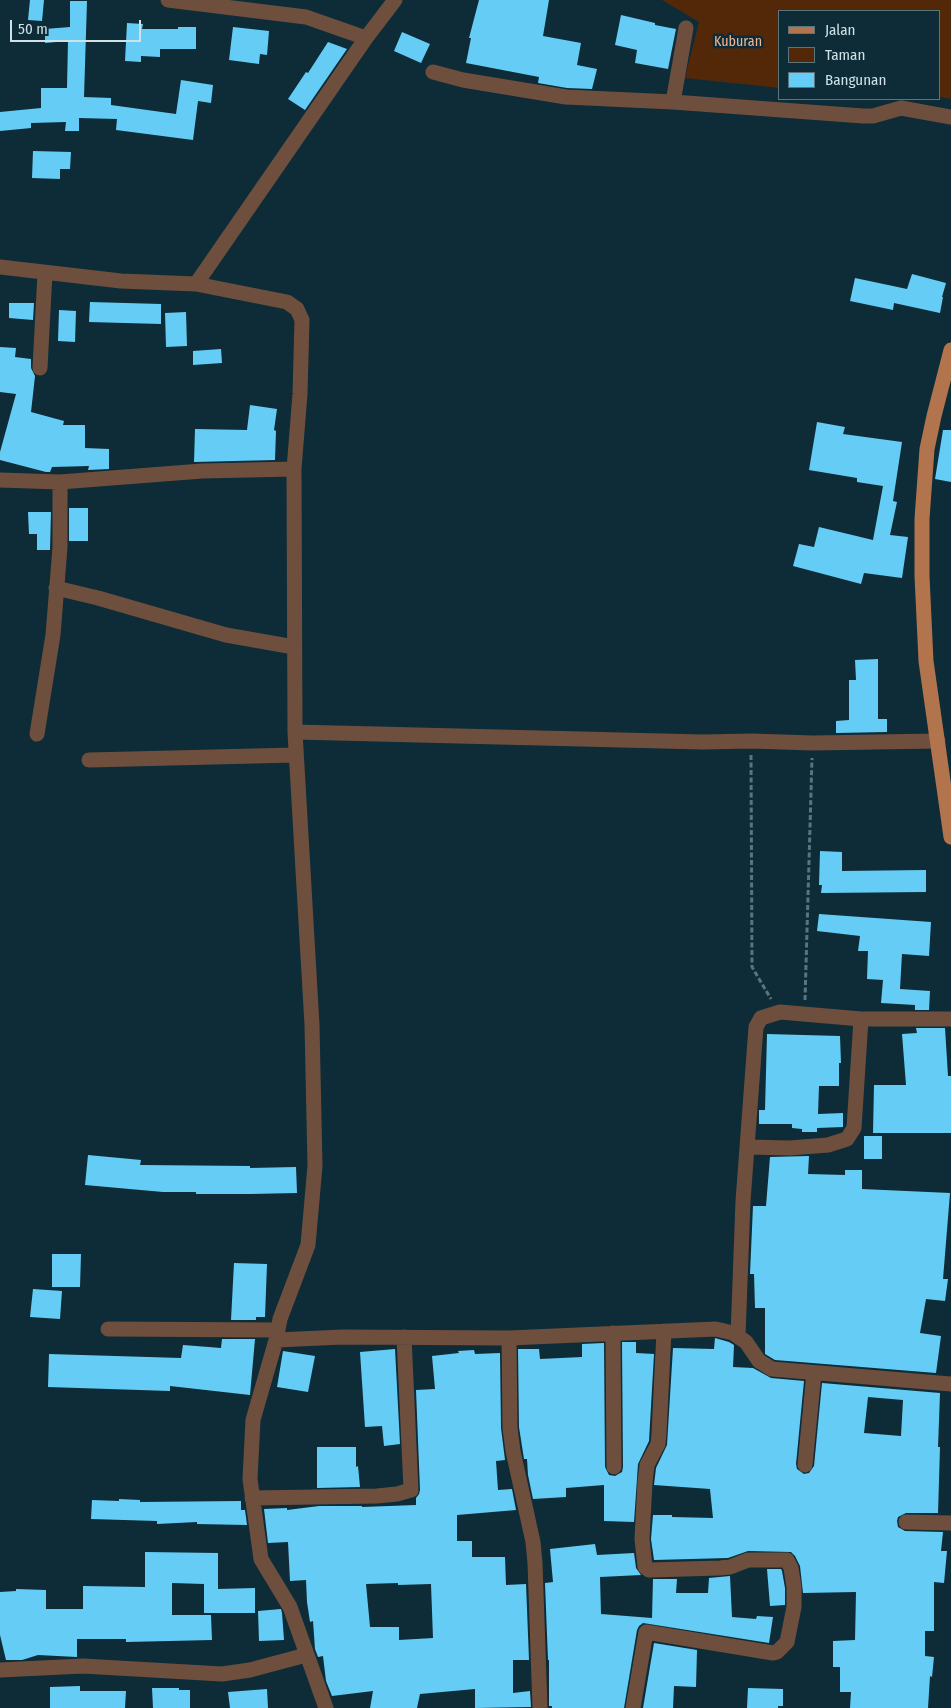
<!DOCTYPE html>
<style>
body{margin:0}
#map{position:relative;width:951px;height:1708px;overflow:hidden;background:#0d2c37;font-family:"Fira Sans Condensed",sans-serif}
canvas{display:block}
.legend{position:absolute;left:778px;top:10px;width:162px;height:90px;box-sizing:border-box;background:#0d2c37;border:1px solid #5b747e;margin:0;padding:6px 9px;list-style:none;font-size:15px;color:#d0e1e8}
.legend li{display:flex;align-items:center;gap:10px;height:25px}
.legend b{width:25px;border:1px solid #5b747e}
.scale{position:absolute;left:10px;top:20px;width:131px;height:22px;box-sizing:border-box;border:2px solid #d0e1e8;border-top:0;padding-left:6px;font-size:15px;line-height:18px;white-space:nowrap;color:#d0e1e8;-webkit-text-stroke:4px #0d2c37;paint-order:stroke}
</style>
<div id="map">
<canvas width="951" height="1708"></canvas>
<ul class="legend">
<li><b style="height:6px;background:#b2744d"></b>Jalan</li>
<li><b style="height:14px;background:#532809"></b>Taman</li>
<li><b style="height:14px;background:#65cdf5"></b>Bangunan</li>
</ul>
<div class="scale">50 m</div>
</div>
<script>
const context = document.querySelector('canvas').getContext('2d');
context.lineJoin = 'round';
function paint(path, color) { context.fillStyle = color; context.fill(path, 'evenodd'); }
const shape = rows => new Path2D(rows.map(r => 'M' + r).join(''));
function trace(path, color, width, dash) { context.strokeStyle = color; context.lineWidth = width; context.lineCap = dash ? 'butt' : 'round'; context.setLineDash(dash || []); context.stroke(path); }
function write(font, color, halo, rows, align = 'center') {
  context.font = font + ' "Fira Sans Condensed",sans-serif'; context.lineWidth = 5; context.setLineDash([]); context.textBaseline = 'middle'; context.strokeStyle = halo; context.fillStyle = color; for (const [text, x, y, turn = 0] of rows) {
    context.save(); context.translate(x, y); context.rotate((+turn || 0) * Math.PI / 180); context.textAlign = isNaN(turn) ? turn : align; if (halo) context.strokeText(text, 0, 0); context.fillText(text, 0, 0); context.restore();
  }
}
const green = shape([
 [662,0,951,0,951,99,940,97,940,11,780,11,780,88,685,78,699,22]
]);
const building = shape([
 [30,0,44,0,42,21,28,20],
 [479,0,549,0,543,36,581,43,577,65,597,69,592,89,567,88,538,83,539,77,466,63,471,38,469,38],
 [70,1,87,1,84,97,111,98,111,105,176,114,181,80,213,85,211,103,198,101,193,140,116,130,117,119,79,118,79,131,65,131,66,122,31,123,31,128,0,131,0,112,41,108,41,88,67,88,68,41,45,43,45,29,70,27],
 [621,15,655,23,655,25,676,29,668,69,635,63,637,50,615,45],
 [127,23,143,24,142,29,178,29,178,27,196,27,196,49,160,49,160,57,141,56,141,62,125,61],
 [233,27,269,31,267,55,260,54,259,64,229,60],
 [402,32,430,44,421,63,394,51],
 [328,42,347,49,305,110,288,99,306,72,308,73],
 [33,151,71,152,70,169,60,169,60,179,32,178],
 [912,274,946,283,942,297,943,297,940,313,894,303,893,310,850,301,855,278,907,289],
 [90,302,161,304,161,324,89,322],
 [9,303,34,303,33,320,9,318],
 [59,310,76,311,75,342,58,341],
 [186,312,187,346,166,347,165,313],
 [0,347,16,348,15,357,31,359,31,368,35,376,31,412,64,421,63,425,85,425,85,448,109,449,109,469,88,470,89,466,52,467,50,472,46,472,0,460,0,452,16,394,0,392],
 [221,349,222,363,193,365,193,351],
 [250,405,277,409,274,430,276,431,275,460,194,462,195,429,247,430],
 [817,422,845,427,843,434,902,442,893,501,897,502,890,535,908,537,902,578,864,573,861,584,793,566,799,544,814,547,819,527,873,540,883,486,857,482,857,478,809,470],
 [943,430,951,430,951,482,935,479],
 [69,508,88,508,88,541,69,541],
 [28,512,51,512,50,550,37,550,37,534,29,534],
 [878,659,878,719,887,719,887,732,836,733,836,721,849,720,849,680,856,680,855,660],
 [820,851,842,852,842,871,926,870,926,892,821,893,822,885,819,885],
 [819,914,931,922,929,956,902,954,900,989,930,991,929,1010,915,1010,915,1005,881,1003,883,980,867,979,868,951,858,951,860,936,817,931],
 [916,1028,945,1028,948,1076,951,1076,951,1133,873,1133,874,1085,906,1085,902,1034,917,1033],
 [767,1034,840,1036,841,1063,839,1063,839,1086,819,1086,818,1114,843,1113,843,1127,817,1128,817,1132,802,1132,802,1129,792,1128,792,1124,759,1124,759,1110,765,1110],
 [864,1136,882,1136,882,1159,864,1159],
 [88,1155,141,1160,140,1165,250,1166,250,1168,296,1167,297,1193,250,1194,196,1194,196,1192,163,1192,85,1185],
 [809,1156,808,1174,845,1175,845,1170,862,1170,862,1189,950,1193,943,1279,948,1279,945,1301,926,1299,920,1333,941,1336,936,1373,775,1360,765,1354,765,1308,755,1308,754,1274,750,1274,753,1206,766,1206,770,1157],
 [52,1254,81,1254,80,1287,52,1287],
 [234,1263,267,1264,265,1317,256,1317,256,1320,231,1320],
 [33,1289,62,1291,60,1319,30,1317],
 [715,1338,729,1342,734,1345,733,1367,753,1368,771,1378,804,1381,796,1464,797,1469,804,1474,809,1473,814,1466,822,1383,940,1393,938,1447,940,1447,938,1513,906,1513,898,1517,897,1521,898,1527,905,1531,943,1532,941,1551,947,1551,944,1583,934,1582,934,1631,925,1631,925,1656,934,1657,932,1677,930,1676,928,1708,850,1708,851,1692,840,1692,840,1667,833,1667,833,1641,855,1640,856,1592,803,1593,800,1566,795,1556,791,1552,748,1551,728,1558,654,1560,651,1539,653,1515,672,1515,672,1517,713,1518,710,1489,654,1485,656,1468,667,1445,673,1348,714,1349],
 [868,1397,903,1400,901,1436,864,1433],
 [222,1339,255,1339,250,1395,170,1386,170,1391,48,1387,49,1354,181,1358,183,1345,221,1348],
 [622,1342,636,1342,636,1353,654,1354,649,1441,638,1464,634,1522,604,1521,604,1485,566,1488,566,1497,533,1499,528,1475,527,1459,524,1459,519,1427,518,1349,539,1349,540,1359,582,1357,582,1344,604,1343,605,1467,609,1475,615,1476,622,1472,623,1467],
 [395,1349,400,1444,384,1446,382,1426,365,1427,360,1352],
 [474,1350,475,1354,500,1353,501,1428,505,1460,496,1461,498,1490,512,1489,516,1510,457,1515,457,1541,472,1541,472,1557,505,1557,506,1585,526,1584,529,1660,513,1660,513,1693,530,1691,531,1707,475,1708,475,1689,420,1694,417,1708,370,1708,373,1691,332,1696,326,1681,323,1656,318,1657,315,1649,313,1621,310,1622,307,1602,306,1580,290,1581,288,1542,268,1543,264,1509,287,1508,287,1510,319,1506,362,1506,362,1507,416,1505,416,1498,419,1494,420,1490,416,1390,435,1389,432,1356,459,1353,458,1351],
 [398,1583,398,1585,431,1584,433,1638,399,1640,399,1627,370,1627,366,1584],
 [283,1351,315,1356,308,1392,277,1387],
 [317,1447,356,1447,356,1467,358,1466,360,1487,317,1488],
 [119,1499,140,1500,140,1502,241,1501,241,1510,245,1510,247,1525,197,1524,197,1522,157,1524,157,1521,91,1519,92,1500,119,1501],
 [595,1544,597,1555,634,1553,636,1568,641,1575,600,1577,601,1614,652,1618,653,1579,677,1579,676,1593,708,1593,709,1578,730,1576,732,1617,756,1619,757,1616,773,1617,769,1643,643,1623,639,1626,637,1630,624,1708,552,1708,552,1706,549,1706,549,1660,548,1660,545,1583,553,1582,550,1549],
 [145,1552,218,1553,218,1589,255,1588,255,1613,204,1613,204,1584,172,1583,172,1615,211,1615,212,1640,126,1642,126,1639,77,1639,77,1657,38,1655,22,1660,6,1660,0,1635,0,1592,16,1591,16,1589,46,1590,46,1609,83,1609,83,1586,145,1587],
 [767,1569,781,1569,782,1571,785,1588,785,1605,770,1606],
 [281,1609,282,1613,284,1640,259,1641,258,1611],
 [654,1643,697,1650,696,1687,674,1686,673,1708,643,1708],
 [80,1686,80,1691,126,1691,125,1708,50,1708,50,1687],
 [152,1688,179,1688,179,1690,190,1690,190,1708,153,1708],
 [748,1688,783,1689,783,1706,778,1706,778,1708,747,1708],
 [267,1689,268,1708,230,1708,228,1692]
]);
const path = shape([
 [751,755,752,967,771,999],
 [805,1000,812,758]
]);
const minor = shape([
 [168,0,306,17,366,38],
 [433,72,463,80,566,97,673,102,863,116,873,116,901,108,951,117],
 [673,102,686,28],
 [0,267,121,281,196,284,287,302,297,309,302,320,300,394,294,469,295,732,312,1025,315,1166,308,1245,280,1319,276,1340,253,1420,250,1479,261,1559,290,1607,326,1708],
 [196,284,366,38,395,0],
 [40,368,45,273],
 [0,480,60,482,202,471,294,469],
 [56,588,98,598,226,635,294,647],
 [295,732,703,742,751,741,813,743,938,741],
 [37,734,53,635,60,547,60,482],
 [89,760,296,755],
 [747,1147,790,1148,828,1145,847,1139,854,1128,861,1019],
 [108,1329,278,1330],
 [613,1333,614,1467],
 [738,1336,743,1201,756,1027,761,1018,780,1012,861,1019,951,1019],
 [509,1338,510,1428,513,1451,533,1542,535,1563,540,1708],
 [276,1340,343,1337,509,1338,716,1329,733,1333,746,1342,759,1361,772,1369,951,1384],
 [805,1465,814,1373],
 [252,1498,377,1496,397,1494,411,1490,404,1337],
 [906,1522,951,1523],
 [0,1670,83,1666,222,1674,250,1670,306,1655],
 [633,1708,646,1632,773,1653,777,1652,787,1642,794,1607,794,1587,791,1568,787,1560,748,1560,730,1567,720,1568,649,1570,645,1567,642,1539,645,1482,647,1465,658,1444,659,1434,664,1331]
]);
const major = shape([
 [951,350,934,416,927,449,922,519,922,576,926,661,951,837]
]);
const parkNames = [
 ["Kuburan",738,42]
];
paint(green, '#532809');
paint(building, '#65cdf5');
trace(path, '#5a747d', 3, [5, 2.5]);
trace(minor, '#6e4f3d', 15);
trace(major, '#b2744d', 15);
write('14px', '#f2b692', '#0d2c37', parkNames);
</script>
